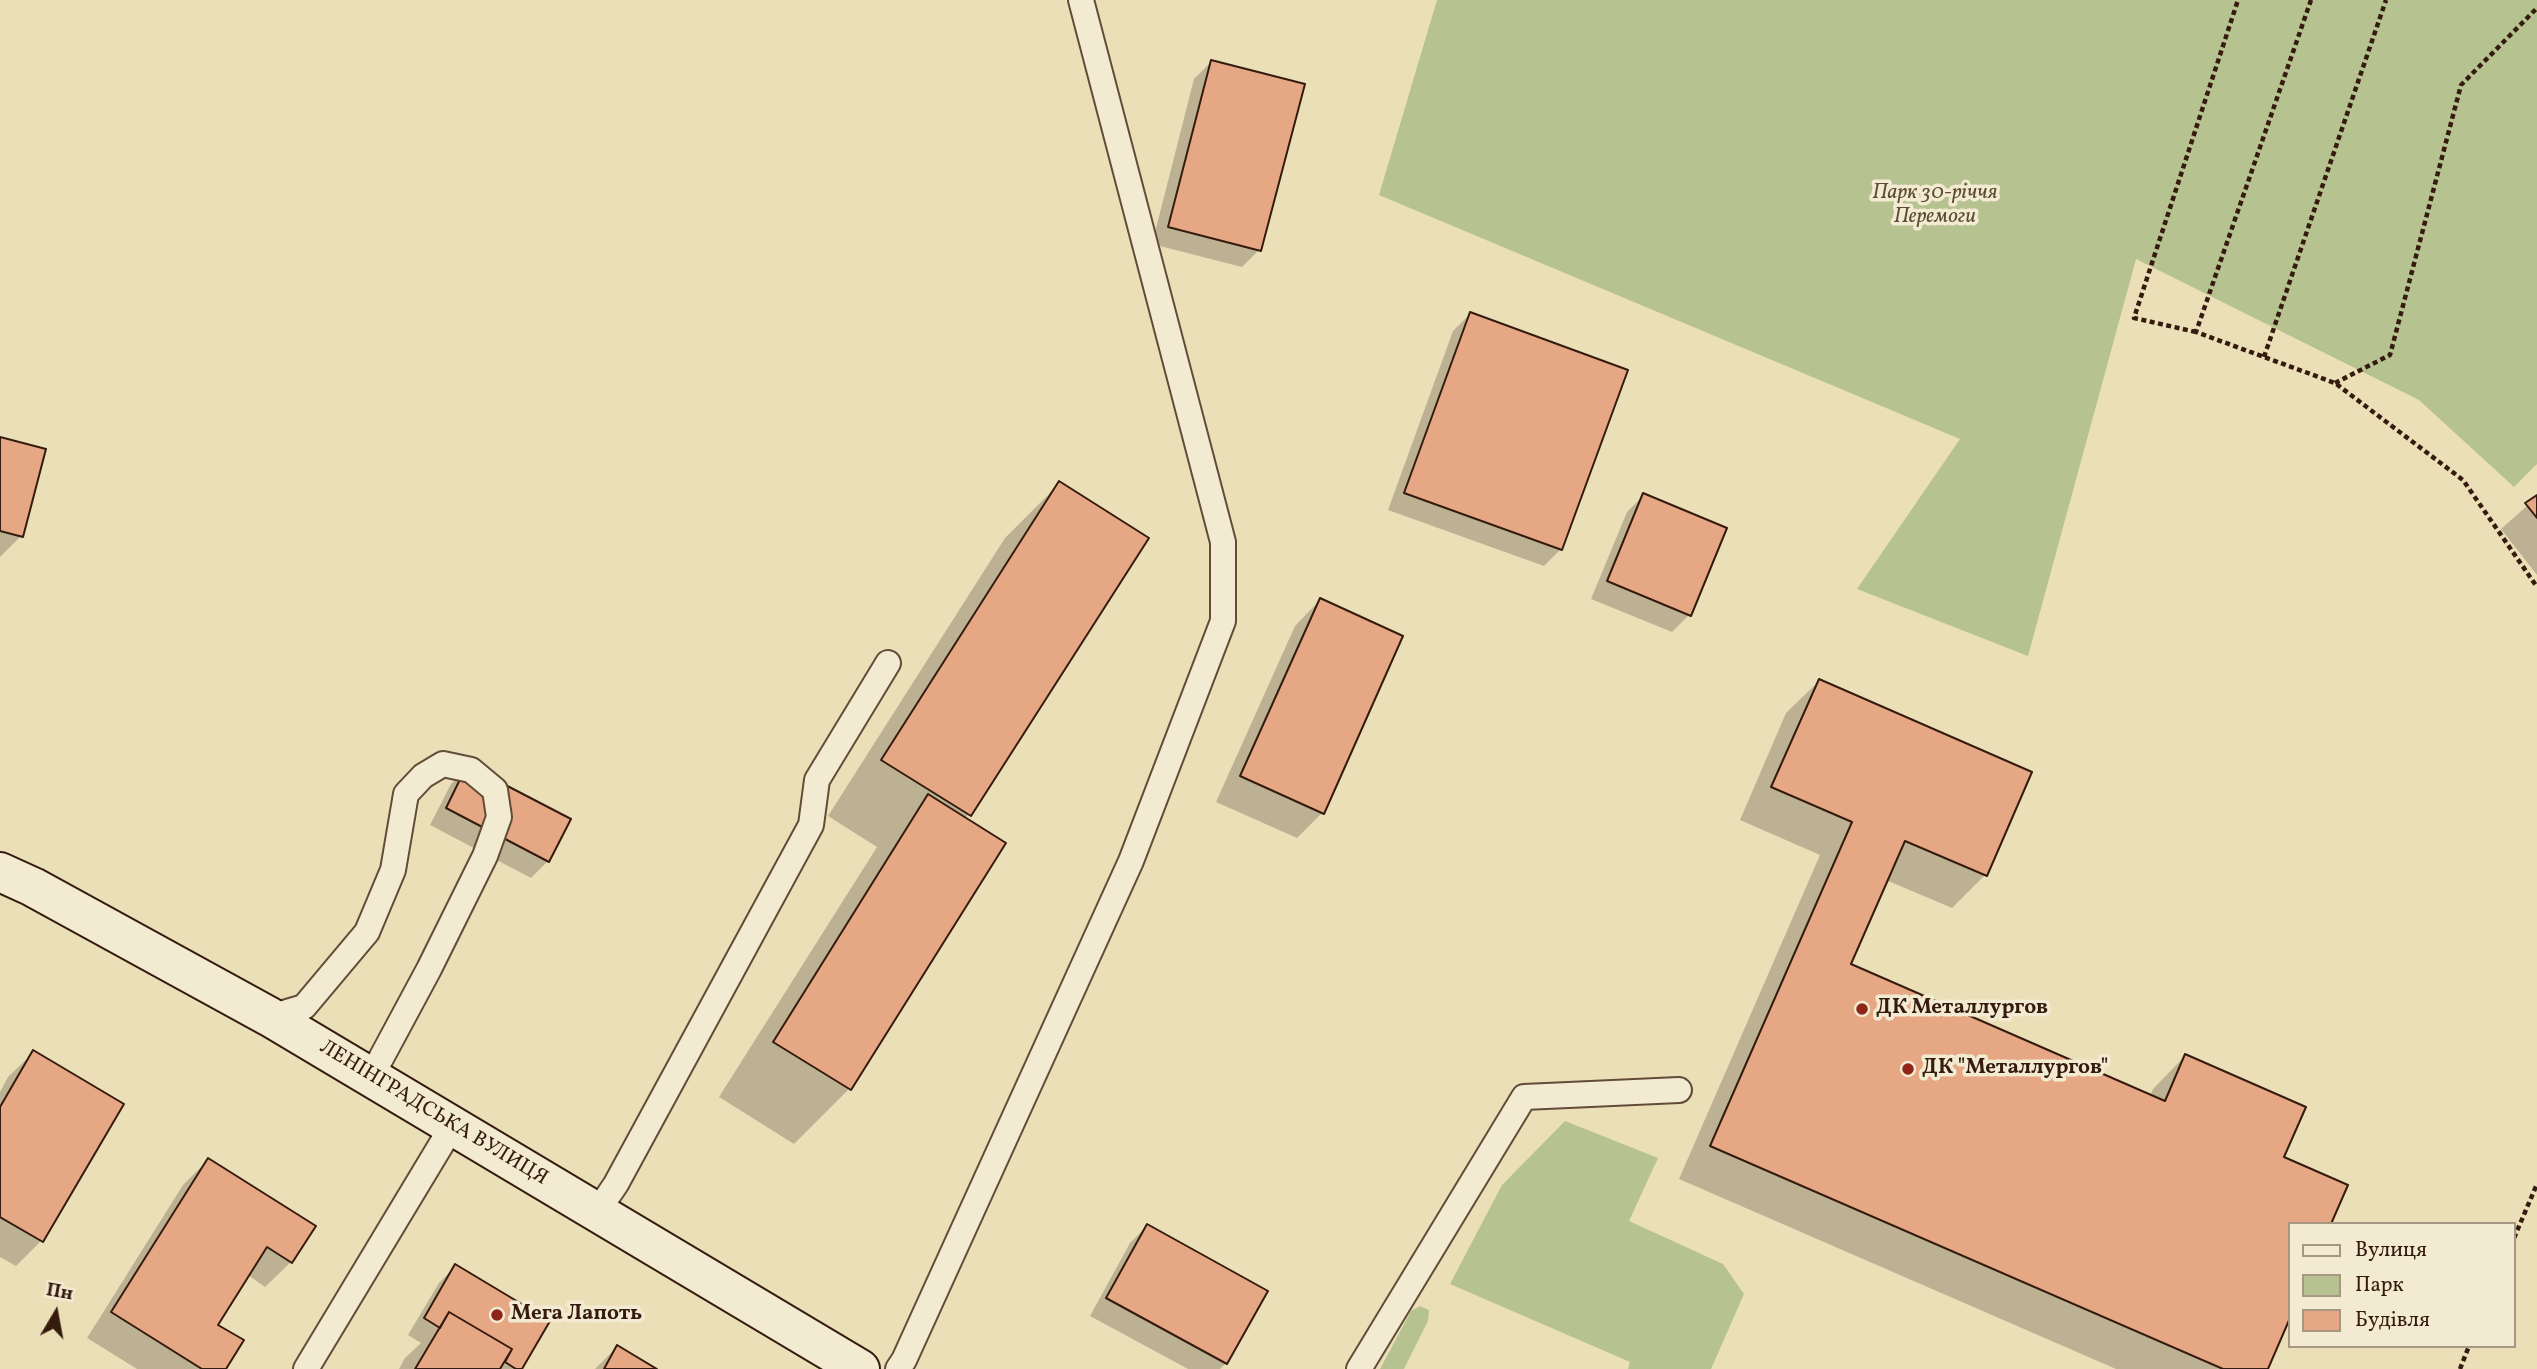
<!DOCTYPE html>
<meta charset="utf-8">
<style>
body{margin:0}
#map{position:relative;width:2537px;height:1369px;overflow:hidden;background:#ebdfb8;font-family:Vollkorn,serif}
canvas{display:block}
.legend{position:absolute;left:2288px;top:1222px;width:228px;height:126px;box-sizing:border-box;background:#f2ead1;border:2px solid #a69783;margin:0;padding:9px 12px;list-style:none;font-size:21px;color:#351b0e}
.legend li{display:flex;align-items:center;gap:14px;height:35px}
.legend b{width:35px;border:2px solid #a69783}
.north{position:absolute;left:21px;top:1278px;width:70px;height:70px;-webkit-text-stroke:5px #f2ead1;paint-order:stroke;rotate:10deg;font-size:19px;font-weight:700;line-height:28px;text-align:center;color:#351b0e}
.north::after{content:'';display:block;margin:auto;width:24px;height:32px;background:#351b0e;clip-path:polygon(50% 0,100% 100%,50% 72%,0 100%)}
</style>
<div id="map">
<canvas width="2537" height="1369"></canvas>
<ul class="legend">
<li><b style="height:9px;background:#f2ead1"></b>Вулиця</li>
<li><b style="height:19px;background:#b6c290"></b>Парк</li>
<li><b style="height:19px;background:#e6a884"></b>Будівля</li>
</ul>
<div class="north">Пн</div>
</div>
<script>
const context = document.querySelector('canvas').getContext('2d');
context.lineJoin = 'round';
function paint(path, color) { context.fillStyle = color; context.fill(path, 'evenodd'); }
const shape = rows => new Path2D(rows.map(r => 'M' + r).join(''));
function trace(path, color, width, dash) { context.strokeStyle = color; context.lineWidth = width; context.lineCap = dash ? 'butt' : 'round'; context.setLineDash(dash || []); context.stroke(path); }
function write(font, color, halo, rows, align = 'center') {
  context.font = font + ' Vollkorn,serif'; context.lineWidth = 7; context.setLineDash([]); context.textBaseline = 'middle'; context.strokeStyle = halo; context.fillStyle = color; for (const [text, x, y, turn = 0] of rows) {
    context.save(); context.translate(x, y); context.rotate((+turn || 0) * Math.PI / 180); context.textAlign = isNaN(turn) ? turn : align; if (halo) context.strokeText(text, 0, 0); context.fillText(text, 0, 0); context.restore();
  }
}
const green = shape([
 [1437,0,2537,0,2537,464,2514,487,2419,400,2136,259,2028,656,1857,589,1960,439,1379,195],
 [1565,1121,1658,1158,1629,1221,1723,1264,1744,1294,1711,1369,1628,1369,1630,1362,1450,1284,1502,1185],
 [1420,1306,1429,1310,1428,1321,1404,1369,1380,1369,1411,1311]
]);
const shadow = shape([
 [1211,62,1259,250,1242,267,1152,244,1194,79],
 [1470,314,1561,549,1544,566,1388,510,1453,331],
 [0,438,21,536,0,557],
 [1060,483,1146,538,965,819,1003,843,849,1089,794,1144,719,1097,877,847,828,816,1005,538],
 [1644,495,1689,615,1672,632,1591,599,1627,512],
 [2537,497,2537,575,2501,529],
 [1320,600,1322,813,1297,838,1216,802,1295,626],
 [1819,681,2030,772,1985,875,1952,908,1886,880,1849,965,2150,1096,2153,1089,2185,1056,2282,1158,2290,1224,2290,1314,2266,1369,2116,1369,1679,1179,1820,855,1740,820,1786,713],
 [468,767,548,861,531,878,430,825,451,784],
 [34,1052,41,1241,16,1266,0,1257,0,1092,8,1077],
 [208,1160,291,1262,265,1287,248,1275,216,1326,223,1369,137,1369,87,1338,183,1185],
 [1147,1226,1265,1292,1226,1363,1220,1369,1188,1369,1090,1316,1130,1243],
 [456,1266,548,1321,520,1369,399,1369,405,1358,421,1343,408,1335,439,1283],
 [617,1347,654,1369,595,1369]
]);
const building = shape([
 [1211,60,1305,84,1261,251,1168,227,1211,60],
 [1470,312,1628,370,1562,550,1404,493,1470,312],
 [0,437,46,449,23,537,0,531,0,437],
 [1059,481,1149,538,971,816,881,760,1059,481],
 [1643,493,1727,528,1691,616,1607,581,1643,493],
 [2537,495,2537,518,2525,503,2537,495],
 [1320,598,1403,636,1324,814,1240,776,1320,598],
 [1819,679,2032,772,1987,876,1905,841,1851,964,2165,1101,2185,1054,2306,1107,2284,1157,2348,1185,2331,1224,2290,1224,2290,1318,2268,1369,2223,1369,1710,1146,1852,822,1771,787,1819,679],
 [467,765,571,819,549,862,446,808,467,765],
 [928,794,1006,843,851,1090,773,1042,928,794],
 [33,1050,124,1104,43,1242,0,1217,0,1107,33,1050],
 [208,1158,316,1226,292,1263,267,1247,218,1325,244,1340,226,1369,202,1369,111,1312,208,1158],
 [1147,1224,1268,1291,1227,1364,1106,1298,1147,1224],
 [455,1264,550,1321,522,1369,516,1369,505,1362,512,1349,449,1312,440,1328,424,1318,455,1264],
 [449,1312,512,1349,500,1369,415,1369,449,1312],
 [617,1345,657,1369,604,1369,617,1345]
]);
const path = shape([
 [2311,0,2196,332,2335,383,2463,480,2537,587],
 [2196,332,2134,318,2238,0],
 [2264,357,2386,0],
 [2335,383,2390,355,2461,85,2537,8],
 [2514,1238,2537,1184],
 [2460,1369,2469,1346]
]);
const lane = shape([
 [270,1017,304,1007,367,932,393,870,406,794,423,776,443,764,471,770,495,790,499,817,485,856,429,969,371,1077],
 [597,1212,616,1184,811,825,817,780,888,663],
 [306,1369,453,1125],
 [898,1369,904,1360,1131,861,1223,621,1223,542,1081,0],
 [1359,1369,1524,1097,1679,1090]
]);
const secondary = shape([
 [0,872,33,887,270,1017,860,1369]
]);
const markers = [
 [1862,1009,7,"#8f2418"],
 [1908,1069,7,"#8f2418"],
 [497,1315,7,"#8f2418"]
];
const parkNames = [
 ["Парк 30-річчя",1935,194],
 ["Перемоги",1935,218]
];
const poiNames = [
 ["ДК Металлургов",1876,1009],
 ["ДК \"Металлургов\"",1922,1069],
 ["Мега Лапоть",511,1315]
];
const streetNames = [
 ["ЛЕНІНГРАДСЬКА ВУЛИЦЯ",433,1114,31]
];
paint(green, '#b6c290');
paint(shadow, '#0003');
paint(building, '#e6a884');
trace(building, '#351b0e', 2);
trace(lane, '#624c38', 28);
trace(secondary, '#351b0e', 42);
trace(path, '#351b0e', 4.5, [5, 3.5]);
trace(lane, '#f2ead1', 24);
trace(secondary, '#f2ead1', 38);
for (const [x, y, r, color] of markers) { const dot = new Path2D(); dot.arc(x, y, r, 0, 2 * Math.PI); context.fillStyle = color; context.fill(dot); trace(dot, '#f2ead1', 2.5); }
write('italic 21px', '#5c4d35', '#f2ead1', parkNames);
write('bold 21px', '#351b0e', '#f2ead1', poiNames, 'left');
write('21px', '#351b0e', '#f2ead1', streetNames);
</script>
